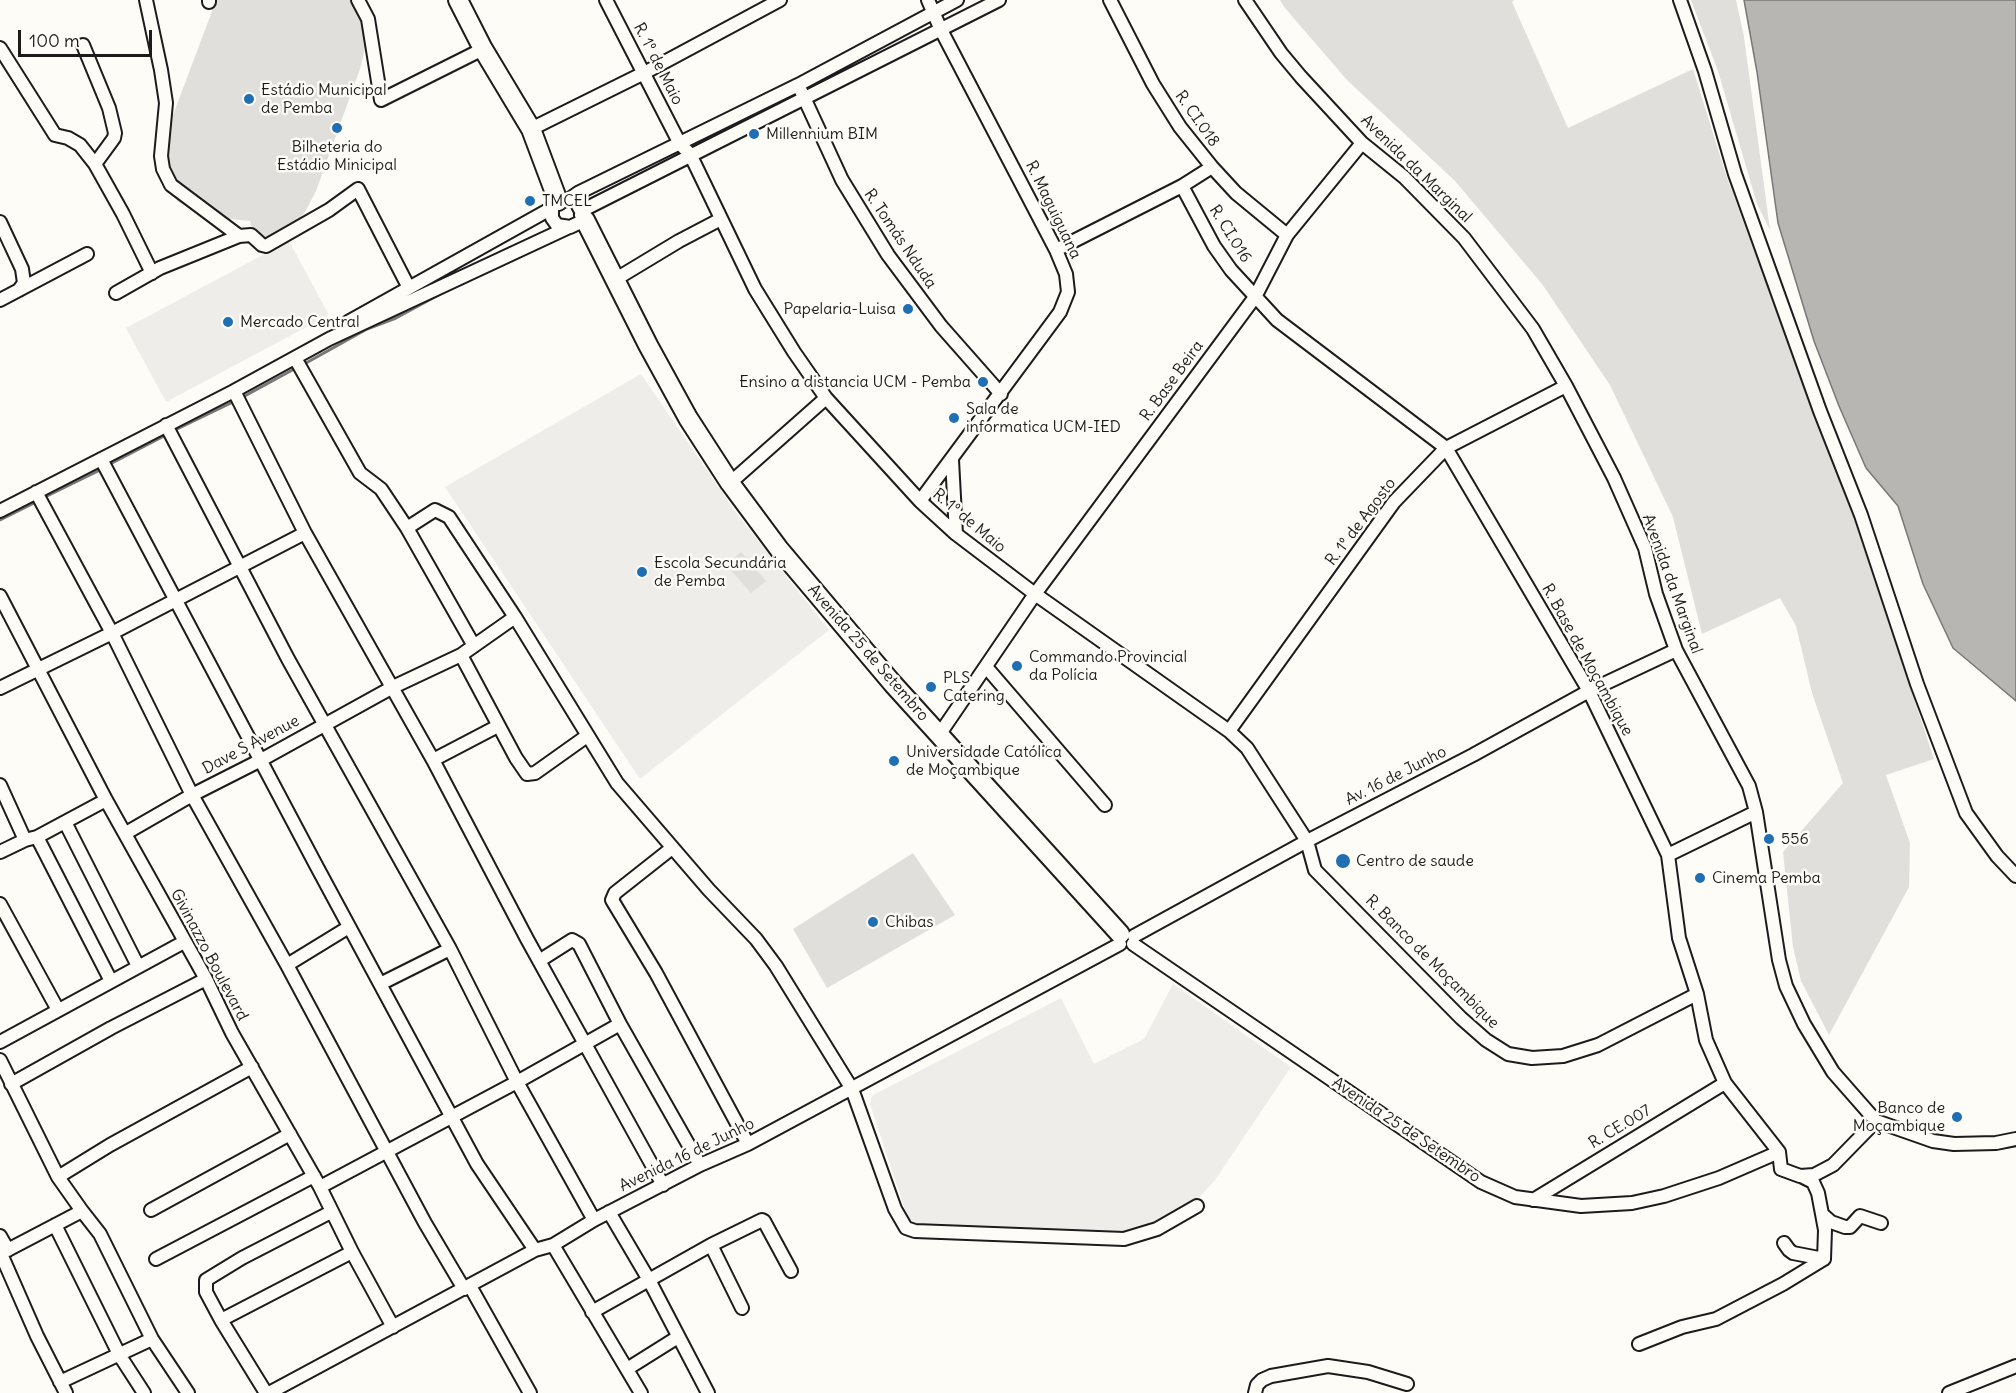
<!DOCTYPE html>
<meta charset="utf-8">
<style>
body{margin:0}
#map{position:relative;width:2016px;height:1393px;overflow:hidden;background:#fdfcf7;font-family:Delius,sans-serif}
canvas{display:block}
.scale{position:absolute;left:18px;top:30px;width:134px;height:27px;box-sizing:border-box;border:3px solid #1c1c1c;border-top:0;padding-left:8px;font-size:18px;line-height:21px;white-space:nowrap;color:#1c1c1c;-webkit-text-stroke:4px #fdfcf7;paint-order:stroke}
</style>
<div id="map">
<canvas width="2016" height="1393"></canvas>
<div class="scale">100 m</div>
</div>
<script>
const context = document.querySelector('canvas').getContext('2d');
context.lineJoin = 'round';
function paint(path, color) { context.fillStyle = color; context.fill(path, 'evenodd'); }
const shape = rows => new Path2D(rows.map(r => 'M' + r).join(''));
function trace(path, color, width, dash) { context.strokeStyle = color; context.lineWidth = width; context.lineCap = dash ? 'butt' : 'round'; context.setLineDash(dash || []); context.stroke(path); }
function write(font, color, halo, rows, align = 'center') {
  context.font = font + ' Delius,sans-serif'; context.lineWidth = 5; context.setLineDash([]); context.textBaseline = 'middle'; context.strokeStyle = halo; context.fillStyle = color; for (const [text, x, y, turn = 0] of rows) {
    context.save(); context.translate(x, y); context.rotate((+turn || 0) * Math.PI / 180); context.textAlign = isNaN(turn) ? turn : align; if (halo) context.strokeText(text, 0, 0); context.fillText(text, 0, 0); context.restore();
  }
}
const built = shape([
 [289,241,329,315,166,402,126,328],
 [641,374,737,514,829,630,640,779,445,487],
 [1173,984,1291,1067,1215,1180,1197,1200,1154,1225,1121,1234,910,1225,870,1104,871,1098,875,1094,1061,998,1094,1064,1144,1039]
]);
const green = shape([
 [214,0,353,0,361,17,365,32,365,48,360,69,316,191,305,212,293,225,256,245,250,221,211,217,178,202,168,188,161,147,214,6],
 [1280,0,1514,0,1512,2,1568,128,1693,69,1726,175,1855,521,1934,759,1886,775,1910,843,1909,887,1829,1035,1801,981,1793,947,1783,852,1843,783,1812,693,1796,626,1780,598,1702,634,1673,517,1610,385,1542,284,1455,181,1347,80,1285,8],
 [1691,0,1736,0,1744,37,1770,230,1757,204,1718,71],
 [741,552,766,581,751,593,726,565],
 [913,853,955,915,827,988,793,929]
]);
const water = shape([
 [1744,0,2016,0,2016,701,1953,648,1923,584,1898,506,1866,468,1839,406,1814,341,1778,223,1757,72,1744,0]
]);
const stream = shape([
 [306,363,367,329,396,318,444,292],
 [241,398,296,368],
 [175,430,233,402],
 [112,463,166,435],
 [45,497,98,471],
 [0,520,36,502]
]);
const minor = shape([
 [146,0,161,70,166,103,161,156,163,169,171,185,239,236,251,235,262,245,266,246,329,210,358,189,409,288],
 [358,0,368,19,381,100,483,49],
 [606,0,680,144,690,154,755,289,794,352,826,398,920,501,956,534,1035,594,1229,731,1247,748,1307,841,1315,870,1461,1018,1486,1040,1508,1054,1532,1058,1563,1056,1598,1045,1697,994],
 [1110,0,1153,84,1180,127,1212,167,1236,193,1287,235],
 [1245,0,1281,53,1301,77,1362,143,1404,177,1464,238,1533,329,1566,386,1614,478,1645,548,1656,594,1676,650,1749,786,1756,812,1779,960,1786,986,1804,1024,1833,1072,1876,1121,1933,1141,1954,1144,1996,1143,2016,1139],
 [1680,0,1705,71,1735,174,1820,411,1861,515,1917,684,1966,813,1997,856,2016,876],
 [209,2,209,0],
 [83,45,109,108,115,133,114,138,95,164],
 [0,48,55,135,68,138,80,145,95,164,123,214,152,273],
 [801,91,842,180,888,255,941,326,1001,394],
 [531,129,644,73,780,0],
 [1182,186,1214,246,1231,270,1277,320,1446,448,1589,691,1668,855,1679,938,1697,994,1706,1040,1725,1083,1779,1152],
 [578,193,798,85,957,0],
 [578,193,576,202,581,211,585,209,581,215,585,220,570,227,557,225,552,218,552,208,558,201,568,200,578,193],
 [585,209,999,0],
 [0,222,22,269,24,283,19,290],
 [1056,250,1182,186,1212,167],
 [616,279,679,241,721,219],
 [116,293,160,268,239,236],
 [0,300,87,254],
 [348,322,552,208],
 [295,358,360,473,381,489,407,528,474,646],
 [234,391,305,533,433,760,527,939,663,1185],
 [166,425,288,659,450,949,517,1082,594,1220],
 [101,459,317,867,477,1164,535,1250],
 [952,460,956,534],
 [730,483,826,398],
 [36,492,112,633,192,795,287,965,425,1223,464,1289],
 [920,501,1060,312,1068,292,1066,274,1056,250,941,30,928,0],
 [0,511,234,391,329,339,567,228],
 [407,528,435,510,449,517,515,617,617,783,709,890,756,939,776,966,852,1089,895,1209,906,1228,915,1231,1124,1239,1157,1229,1197,1206],
 [0,596,106,800,206,979,232,1033,320,1187,352,1252,393,1327],
 [461,655,516,758,527,774,535,773,587,736],
 [987,668,1105,805],
 [0,688,112,633,305,533],
 [1229,731,1394,502,1446,448,1566,386],
 [939,735,1035,594,1255,297,1287,235,1362,143],
 [433,760,498,726],
 [0,785,25,840,0,852],
 [65,822,138,966],
 [126,833,192,795,261,760,393,687,461,655,515,617],
 [37,837,106,800],
 [25,840,37,837,111,981],
 [672,848,615,893,612,900,656,973,748,1144],
 [1668,855,1756,812],
 [0,904,58,1010],
 [1134,936,1307,841,1473,755,1589,691,1676,650],
 [1133,944,1481,1182,1515,1197,1581,1206,1632,1203,1664,1196,1719,1178,1779,1152],
 [539,961,572,940,579,944,620,1024,700,1165],
 [287,965,349,927],
 [380,984,450,949],
 [0,1042,184,942],
 [0,1060,58,1177,82,1211,0,1254],
 [11,1084,111,1028,206,979],
 [1779,1152,1781,1169,1800,1176,1814,1175,1833,1165,1876,1121],
 [1801,1176,1813,1182,1818,1193,1822,1214,1831,1222,1845,1227,1850,1227,1860,1216,1881,1223],
 [58,1177,110,1145,252,1067],
 [320,1187,517,1082,620,1024],
 [1533,1200,1725,1083],
 [151,1210,290,1134],
 [82,1211,100,1234,152,1339,188,1393],
 [609,1212,649,1280,708,1393],
 [55,1225,120,1356,144,1393],
 [0,1236,8,1250],
 [1784,1243,1789,1250,1793,1253,1824,1259],
 [553,1245,641,1393],
 [711,1245,742,1308],
 [1,1254,37,1336,66,1393],
 [156,1259,314,1176],
 [470,1286,530,1393],
 [592,1312,711,1245,762,1220,764,1221,791,1271],
 [221,1320,206,1292,206,1280,242,1258,331,1212],
 [1639,1344,1682,1327,1716,1319,1783,1284,1824,1259,1825,1230,1822,1214],
 [627,1369,678,1337],
 [60,1382,152,1339],
 [266,1393,221,1320,352,1252],
 [269,1393,535,1250,553,1245,594,1220,700,1165,748,1144,1120,944],
 [1255,1393,1257,1385,1262,1380,1271,1376,1328,1366,1368,1372,1407,1384],
 [1949,1393,2016,1366]
]);
const highway = shape([
 [458,0,483,49,531,129,558,201],
 [585,220,648,345,688,418,730,483,779,549,893,684,1120,934]
]);
const markers = [
 [249,99,6,"#1f6fb2"],
 [337,128,6,"#1f6fb2"],
 [754,134,6,"#1f6fb2"],
 [530,201,6,"#1f6fb2"],
 [908,309,6,"#1f6fb2"],
 [228,322,6,"#1f6fb2"],
 [983,382,6,"#1f6fb2"],
 [954,418,6,"#1f6fb2"],
 [642,572,6,"#1f6fb2"],
 [1017,666,6,"#1f6fb2"],
 [931,687,6,"#1f6fb2"],
 [894,761,6,"#1f6fb2"],
 [1769,839,6,"#1f6fb2"],
 [1343,861,8,"#1f6fb2"],
 [1700,878,6,"#1f6fb2"],
 [873,922,6,"#1f6fb2"],
 [1957,1117,6,"#1f6fb2"]
];
const streetNames = [
 ["R. 1º de Maio",658,64,63],
 ["R. CI.018",1197,119,55],
 ["Avenida da Marginal",1416,169,44],
 ["R. Maguiguana",1053,210,64],
 ["R. CI.016",1230,234,58],
 ["R. Tomás Nduda",900,239,56],
 ["R. Base Beira",1172,381,-54],
 ["R. 1º de Maio",969,521,40],
 ["R. 1º de Agosto",1361,522,-53],
 ["Avenida da Marginal",1672,584,70],
 ["Avenida 25 de Setembro",868,653,49],
 ["R. Base de Moçambique",1587,660,61],
 ["Dave S Avenue",251,745,-28],
 ["Av. 16 de Junho",1396,776,-27],
 ["Givinazzo Boulevard",209,955,62],
 ["R. Banco de Moçambique",1432,962,45],
 ["R. CE.007",1620,1127,-31],
 ["Avenida 25 de Setembro",1406,1130,34],
 ["Avenida 16 de Junho",687,1155,-26]
];
const poiNames = [
 ["Estádio Municipal",261,90],
 ["de Pemba",261,108],
 ["Millennium BIM",766,134],
 ["Bilheteria do",337,147,"center"],
 ["Estádio Minicipal",337,165,"center"],
 ["TMCEL",542,201],
 ["Papelaria-Luisa",896,309,"right"],
 ["Mercado Central",240,322],
 ["Ensino a distancia UCM - Pemba",971,382,"right"],
 ["Sala de",966,409],
 ["informatica UCM-IED",966,427],
 ["Escola Secundária",654,563],
 ["de Pemba",654,581],
 ["Commando Provincial",1029,657],
 ["da Polícia",1029,675],
 ["PLS",943,678],
 ["Catering",943,696],
 ["Universidade Católica",906,752],
 ["de Moçambique",906,770],
 ["556",1781,839],
 ["Centro de saude",1356,861],
 ["Cinema Pemba",1712,878],
 ["Chibas",885,922],
 ["Banco de",1945,1108,"right"],
 ["Moçambique",1945,1126,"right"]
];
paint(built, '#eeede9');
paint(green, '#e0dfdb');
paint(water, '#b7b6b2');
trace(water, '#797876', 1.5);
trace(stream, '#797876', 3);
trace(minor, '#1c1c1c', 16);
trace(highway, '#1c1c1c', 22);
trace(minor, '#fdfcf7', 12);
trace(highway, '#fdfcf7', 18);
for (const [x, y, r, color] of markers) { const dot = new Path2D(); dot.arc(x, y, r, 0, 2 * Math.PI); context.fillStyle = color; context.fill(dot); trace(dot, '#fdfcf7', 2); }
write('16px', '#1c1c1c', '#fdfcf7', streetNames);
write('16px', '#1c1c1c', '#fdfcf7', poiNames, 'left');
</script>
